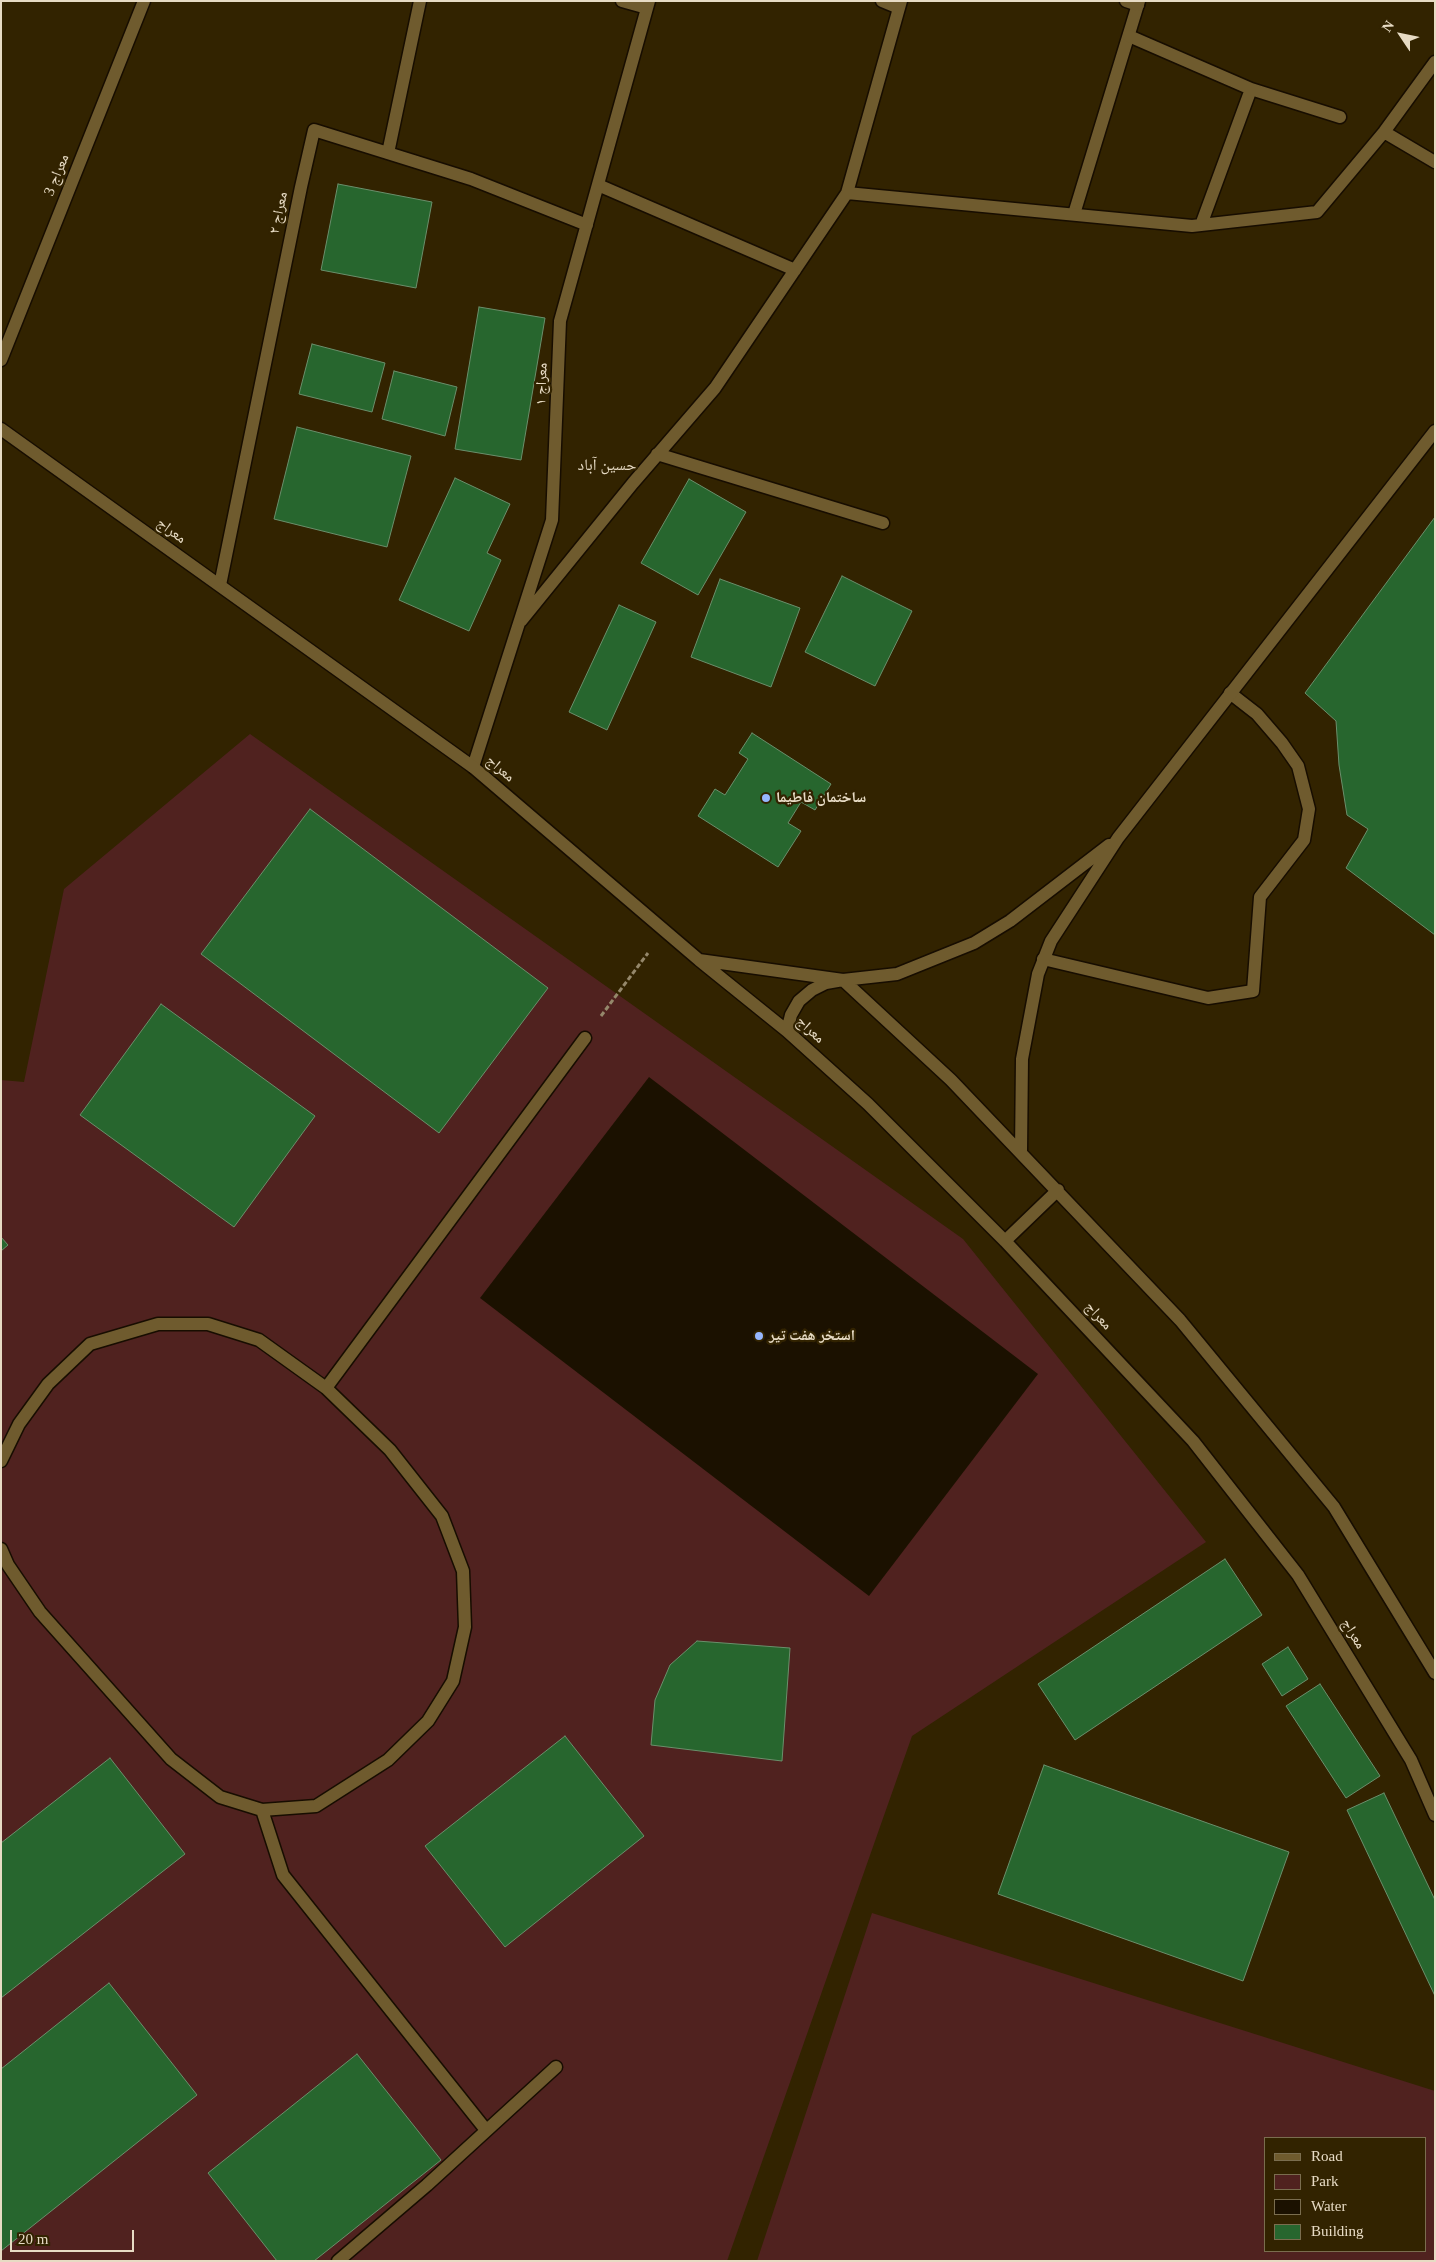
<!DOCTYPE html>
<meta charset="utf-8">
<style>
body{margin:0}
#map{position:relative;width:1436px;height:2262px;overflow:hidden;background:#322300;font-family:"Times New Roman",serif}
canvas{display:block}
.frame{position:absolute;inset:0;border:2px solid #e7dbc4;pointer-events:none}
.legend{position:absolute;left:1264px;top:2137px;width:162px;height:115px;box-sizing:border-box;background:#322300;border:1px solid #7a6d4e;margin:0;padding:6px 9px;list-style:none;font-size:15px;color:#e7dbc4}
.legend li{display:flex;align-items:center;gap:10px;height:25px}
.legend b{width:25px;border:1px solid #7a6d4e}
.north{position:absolute;left:1376px;top:10px;width:50px;height:50px;-webkit-text-stroke:4px #322300;paint-order:stroke;rotate:304deg;font-size:14px;font-weight:700;line-height:20px;text-align:center;color:#e7dbc4}
.north::after{content:'';display:block;margin:auto;width:18px;height:22px;background:#e7dbc4;clip-path:polygon(50% 0,100% 100%,50% 72%,0 100%)}
.scale{position:absolute;left:10px;top:2230px;width:124px;height:22px;box-sizing:border-box;border:2px solid #e7dbc4;border-top:0;padding-left:6px;font-size:15px;line-height:18px;white-space:nowrap;color:#e7dbc4;-webkit-text-stroke:4px #322300;paint-order:stroke}
</style>
<div id="map">
<canvas width="1436" height="2262"></canvas>
<div class="frame"></div>
<ul class="legend">
<li><b style="height:6px;background:#6f5b2e"></b>Road</li>
<li><b style="height:14px;background:#50221f"></b>Park</li>
<li><b style="height:14px;background:#1b1100"></b>Water</li>
<li><b style="height:14px;background:#27662e"></b>Building</li>
</ul>
<div class="north">N</div>
<div class="scale">20 m</div>
</div>
<script>
const context = document.querySelector('canvas').getContext('2d');
context.lineJoin = 'round';
function paint(path, color) { context.fillStyle = color; context.fill(path, 'evenodd'); }
const shape = rows => new Path2D(rows.map(r => 'M' + r).join(''));
function trace(path, color, width, dash) { context.strokeStyle = color; context.lineWidth = width; context.lineCap = dash ? 'butt' : 'round'; context.setLineDash(dash || []); context.stroke(path); }
function write(font, color, halo, rows, align = 'center') {
  context.font = font + ' "Times New Roman","Noto Naskh Arabic",serif'; context.lineWidth = 4.5; context.setLineDash([]); context.textBaseline = 'middle'; context.strokeStyle = halo; context.fillStyle = color; for (const [text, x, y, turn = 0] of rows) {
    context.save(); context.translate(x, y); context.rotate((+turn || 0) * Math.PI / 180); context.textAlign = isNaN(turn) ? turn : align; if (halo) context.strokeText(text, 0, 0); context.fillText(text, 0, 0); context.restore();
  }
}
const green = shape([
 [250,734,963,1239,1206,1542,912,1736,727,2261,1,2261,1,1080,24,1082,64,889],
 [872,1913,1435,2091,1435,2261,757,2261],
 [1265,2138,1425,2138,1425,2251,1265,2251]
]);
const water = shape([
 [649,1077,1038,1374,869,1596,480,1298]
]);
const building = shape([
 [338,184,432,202,416,288,321,270,338,184],
 [479,307,545,318,521,460,455,449,479,307],
 [312,344,385,363,372,412,299,394,312,344],
 [394,371,457,387,445,436,382,419,394,371],
 [297,427,411,456,387,547,274,519,297,427],
 [455,478,510,504,487,553,501,560,469,631,399,600,455,478],
 [689,479,746,512,698,595,641,563,689,479],
 [1435,517,1435,935,1346,868,1368,829,1347,815,1339,765,1336,721,1305,693,1435,517],
 [842,576,912,611,875,686,805,652,842,576],
 [720,579,800,608,771,687,691,657,720,579],
 [619,605,656,622,607,730,569,712,619,605],
 [752,733,831,784,815,810,801,802,788,823,801,831,778,867,698,816,715,789,725,795,748,759,739,753,752,733],
 [310,809,548,988,439,1133,201,954,310,809],
 [161,1004,315,1116,234,1227,80,1115,161,1004],
 [1,1237,8,1245,1,1251,1,1237],
 [1225,1559,1262,1615,1075,1740,1038,1684,1225,1559],
 [697,1641,790,1648,782,1761,651,1745,655,1700,670,1665,697,1641],
 [1288,1647,1308,1679,1282,1696,1262,1664,1288,1647],
 [1320,1684,1380,1776,1346,1798,1286,1706,1320,1684],
 [565,1736,644,1836,505,1947,425,1846,565,1736],
 [110,1758,185,1854,1,1998,1,1843,110,1758],
 [1044,1765,1289,1852,1243,1981,998,1894,1044,1765],
 [1384,1793,1435,1900,1435,1996,1347,1810,1384,1793],
 [109,1983,197,2095,1,2251,1,2069,109,1983],
 [357,2054,441,2160,314,2261,277,2261,208,2173,357,2054]
]);
const path = shape([
 [601,1016,648,953]
]);
const service = shape([
 [1074,214,1139,1],
 [1043,959,1208,998,1253,991,1260,897,1304,840,1309,809,1298,766,1282,743,1257,714,1230,693]
]);
const minor = shape([
 [622,1,647,8],
 [882,1,899,8],
 [1126,1,1138,5],
 [1129,36,1251,89,1340,117],
 [1384,132,1435,162],
 [388,153,420,1],
 [598,185,795,270],
 [847,193,901,1],
 [1201,225,1251,89],
 [657,454,883,523],
 [220,585,301,187,314,130,471,179,587,225],
 [521,621,633,483,715,388,847,193,1192,226,1317,212,1384,132,1435,62],
 [473,767,552,520,560,321,649,1],
 [1,1461,19,1424,48,1384,90,1344,158,1324,208,1324,259,1340,326,1388,585,1038],
 [1,1549,8,1565,40,1612,171,1759,220,1797,262,1810,316,1806,388,1760,428,1721,453,1681,465,1627,463,1571,442,1516,390,1450,326,1388],
 [262,1810,283,1875,486,2130],
 [338,2261,427,2185,556,2067]
]);
const tertiary = shape([
 [1,360,144,1],
 [1,429,473,767,699,960,787,1031,868,1104,1005,1241,1193,1441,1298,1575,1411,1760,1435,1815],
 [699,960,843,980,897,974,974,943,1010,921,1109,845],
 [787,1031,791,1015,799,1001,812,990,826,983,843,980,951,1080,1180,1320,1334,1507,1435,1673],
 [1021,1152,1022,1059,1038,974,1051,941,1118,838,1435,431],
 [1005,1241,1058,1190]
]);
const markers = [
 [766,798,5,"#96b6fd"],
 [759,1336,5,"#96b6fd"]
];
const streetNames = [
 ["معراج 3",57,175,-68],
 ["معراج ۲",279,213,-78],
 ["معراج ۱",542,384,-88],
 ["معراج",171,531,36],
 ["معراج",500,769,40],
 ["معراج",810,1030,42],
 ["معراج",1098,1316,47],
 ["معراج",1353,1634,58]
];
const poiNames = [
 ["ساختمان فاطیما",776,798],
 ["استخر هفت تیر",769,1336]
];
const neighbourhoodNames = [
 ["حسین آباد",607,466]
];
paint(green, '#50221f');
paint(water, '#1b1100');
paint(building, '#27662e');
trace(building, '#6a8f6b', 1);
trace(service, '#170d00', 15);
trace(minor, '#170d00', 15);
trace(tertiary, '#170d00', 15);
trace(path, '#95886b', 3, [5, 2.5]);
trace(service, '#6f5b2e', 12);
trace(minor, '#6f5b2e', 12);
trace(tertiary, '#6f5b2e', 12);
for (const [x, y, r, color] of markers) { const dot = new Path2D(); dot.arc(x, y, r, 0, 2 * Math.PI); context.fillStyle = color; context.fill(dot); trace(dot, '#322300', 2); }
write('15px', '#e7dbc4', '#322300', streetNames);
write('bold 15px', '#e7dbc4', '#322300', poiNames, 'left');
write('16px', '#e7dbc4', '#322300', neighbourhoodNames);
</script>
